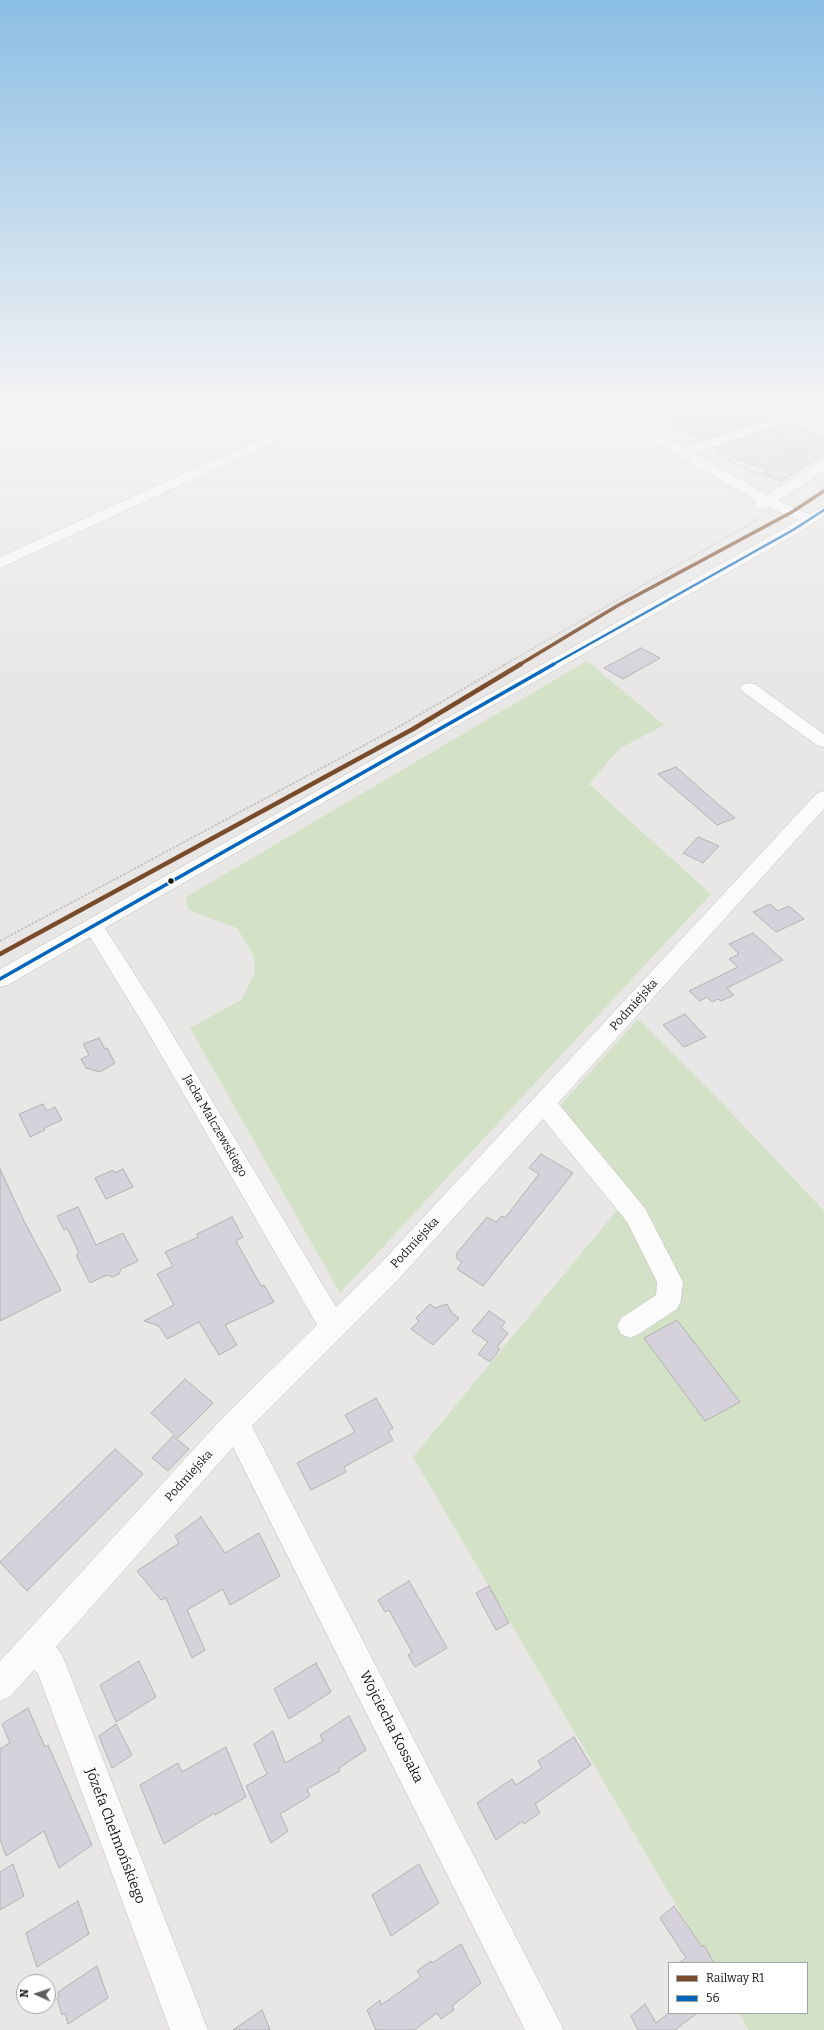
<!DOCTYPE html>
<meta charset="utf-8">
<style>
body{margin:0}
#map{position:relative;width:824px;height:2030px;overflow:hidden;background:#e8e7e6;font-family:Bitter,serif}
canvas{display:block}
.legend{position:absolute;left:668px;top:1962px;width:140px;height:52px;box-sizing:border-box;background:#fff;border:1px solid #a2a2a1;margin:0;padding:5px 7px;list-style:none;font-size:12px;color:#161615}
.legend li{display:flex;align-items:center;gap:8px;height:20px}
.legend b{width:20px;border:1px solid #a2a2a1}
.north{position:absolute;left:16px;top:1974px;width:40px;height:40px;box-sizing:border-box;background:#fff;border:1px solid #a2a2a1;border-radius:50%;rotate:273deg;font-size:11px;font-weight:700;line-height:16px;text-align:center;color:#161615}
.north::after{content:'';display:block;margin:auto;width:14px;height:18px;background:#605f5e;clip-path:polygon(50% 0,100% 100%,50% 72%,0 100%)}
</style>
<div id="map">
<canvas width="824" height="2030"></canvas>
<ul class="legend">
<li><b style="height:5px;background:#7a4b2a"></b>Railway R1</li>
<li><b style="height:5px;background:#0065bd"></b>56</li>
</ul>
<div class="north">N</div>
</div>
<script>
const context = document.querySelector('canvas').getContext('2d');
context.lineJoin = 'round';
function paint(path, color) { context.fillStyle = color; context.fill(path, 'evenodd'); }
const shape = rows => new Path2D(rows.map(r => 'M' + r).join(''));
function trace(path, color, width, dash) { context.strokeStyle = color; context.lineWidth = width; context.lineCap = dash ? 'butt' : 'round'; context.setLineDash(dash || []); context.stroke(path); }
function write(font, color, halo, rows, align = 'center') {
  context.font = font + ' Bitter,serif'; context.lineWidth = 3; context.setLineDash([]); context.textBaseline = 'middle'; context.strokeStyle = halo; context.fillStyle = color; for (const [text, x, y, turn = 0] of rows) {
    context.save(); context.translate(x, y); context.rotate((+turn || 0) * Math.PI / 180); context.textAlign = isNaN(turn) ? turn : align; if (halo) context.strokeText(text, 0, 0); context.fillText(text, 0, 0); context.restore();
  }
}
const green = shape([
 [587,661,664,725,619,749,589,784,711,894,340,1293,190,1028,241,1000,254,975,254,956,237,928,188,910,186,897],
 [638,1019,727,1108,824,1211,824,2030,749,2030,739,2013,807,2013,807,1963,710,1963,413,1457,622,1204,551,1116]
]);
const building = shape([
 [634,402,754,402,779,416,702,440,634,402],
 [792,423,824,439,824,454,781,481,763,474,769,470,734,458,716,448,792,423],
 [641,648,660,658,623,679,604,668,641,648],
 [676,767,719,805,735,818,717,825,658,774,676,767],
 [698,837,719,846,703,863,683,853,698,837],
 [770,904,778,911,789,906,804,919,776,932,753,912,770,904],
 [753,933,783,960,727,988,734,995,721,1001,718,999,712,1002,707,997,700,1001,689,991,738,967,729,959,739,954,729,944,753,933],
 [685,1014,706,1037,684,1047,663,1025,685,1014],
 [99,1038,105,1049,107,1048,115,1063,100,1072,86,1068,81,1059,89,1055,83,1044,99,1038],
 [43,1104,47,1111,55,1107,62,1120,44,1128,45,1130,30,1137,19,1114,43,1104],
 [541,1154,573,1173,483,1286,457,1269,462,1262,457,1259,457,1253,487,1217,496,1222,502,1216,505,1218,539,1174,529,1168,541,1154],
 [0,1169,24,1221,61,1290,0,1321,0,1169],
 [123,1169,133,1187,106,1199,95,1178,113,1170,115,1173,123,1169],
 [78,1207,96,1245,123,1233,138,1261,121,1269,119,1274,113,1277,107,1275,90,1283,76,1255,79,1253,67,1228,64,1230,57,1216,78,1207],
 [232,1217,243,1237,236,1241,261,1286,264,1285,274,1302,225,1325,237,1345,219,1355,199,1322,167,1339,159,1326,144,1321,174,1305,157,1274,173,1266,165,1252,198,1237,197,1234,232,1217],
 [430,1304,435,1308,447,1304,452,1313,459,1318,433,1345,411,1329,419,1321,416,1318,430,1304],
 [489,1311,505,1322,501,1328,508,1333,497,1347,500,1349,490,1362,478,1354,488,1342,472,1331,489,1311],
 [677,1320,740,1402,705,1421,644,1338,677,1320],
 [185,1379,213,1403,178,1438,151,1413,185,1379],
 [376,1398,393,1428,388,1431,393,1440,344,1467,346,1472,311,1490,297,1463,355,1432,345,1415,376,1398],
 [173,1436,189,1449,168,1471,152,1458,173,1436],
 [115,1449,143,1474,27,1591,0,1562,115,1449],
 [201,1517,225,1553,259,1533,280,1576,230,1605,223,1589,187,1610,205,1650,192,1658,166,1598,161,1600,137,1571,179,1543,175,1536,201,1517],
 [409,1581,447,1648,415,1667,408,1655,412,1652,389,1610,385,1612,378,1600,409,1581],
 [489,1586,509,1623,496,1630,476,1593,489,1586],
 [139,1661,156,1697,116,1722,100,1685,139,1661],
 [316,1663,331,1692,289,1719,274,1689,316,1663],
 [28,1708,45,1747,48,1745,92,1845,59,1868,44,1831,6,1856,0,1839,0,1749,10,1743,2,1724,28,1708],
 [349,1716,366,1750,339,1768,340,1771,307,1789,310,1796,280,1814,288,1831,271,1843,246,1786,267,1774,254,1744,273,1731,285,1763,323,1741,320,1735,349,1716],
 [116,1724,132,1755,112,1768,99,1736,116,1724],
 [574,1737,591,1765,535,1804,540,1813,524,1824,523,1821,496,1840,477,1803,512,1779,516,1785,542,1768,538,1761,574,1737],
 [226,1747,246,1797,215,1815,214,1813,164,1844,140,1785,178,1763,182,1772,226,1747],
 [13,1864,24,1896,0,1910,0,1872,13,1864],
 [419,1864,439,1903,391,1936,372,1895,419,1864],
 [78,1901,89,1934,37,1967,26,1933,78,1901],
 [674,1906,702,1947,704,1945,714,1963,679,1963,686,1958,660,1918,674,1906],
 [461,1944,481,1983,452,2006,454,2010,441,2019,437,2013,414,2030,376,2030,367,2010,380,2000,381,2005,421,1977,417,1971,431,1961,432,1963,461,1944],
 [97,1966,108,1998,68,2024,65,2013,62,2015,57,1998,59,1996,58,1992,97,1966],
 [645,2004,656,2023,669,2013,697,2013,675,2030,638,2030,631,2016,645,2004],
 [262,2010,270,2030,233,2030,262,2010]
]);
const pathFar1 = shape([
 [678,402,683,405],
 [719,402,746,418],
 [645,413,678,402],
 [676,430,734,411],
 [777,436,809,454],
 [719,454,762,478,768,476],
 [754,471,775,479],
 [747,473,752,472,788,450,809,454],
 [504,665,760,518]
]);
const path = shape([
 [0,941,400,726,506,664]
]);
const minor = shape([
 [341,402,357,402,356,405,0,568,0,557,341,402],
 [590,402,605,402,685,447,783,416,763,402,778,402,795,411,799,417,797,420,694,453,767,495,819,462,824,461,824,471,778,501,809,514,824,506,824,516,798,533,472,717,105,928,162,1017,336,1307,379,1265,817,793,824,791,824,809,558,1103,645,1208,683,1282,681,1301,677,1309,639,1334,630,1338,621,1334,617,1326,621,1318,656,1295,657,1282,627,1222,543,1119,397,1281,252,1426,564,2030,525,2030,233,1447,56,1647,61,1653,66,1664,208,2030,170,2030,38,1674,34,1670,11,1696,0,1701,0,1661,226,1414,317,1325,146,1029,90,937,8,985,0,987,0,969,799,520,768,507,761,509,756,508,754,505,757,501,591,405,590,402],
 [809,402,824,402,824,411,810,405,809,402],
 [749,683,755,684,824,734,824,747,818,746,743,692,740,688,743,684,749,683]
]);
const bus1Far1 = shape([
 [552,665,793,530,824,510]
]);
const bus1 = shape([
 [0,979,554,664]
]);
const rail1Far1 = shape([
 [519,665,617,606,792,512,824,491]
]);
const rail1 = shape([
 [0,954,413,729,521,664]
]);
const markers = [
 [171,881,3.5,"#161615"]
];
const streetNames = [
 ["Podmiejska",634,1005,-48],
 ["Jacka Malczewskiego",215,1126,60],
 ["Podmiejska",415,1243,-47],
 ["Podmiejska",189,1476,-48]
];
const nearStreetnames = [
 ["Wojciecha Kossaka",391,1727,63],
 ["Józefa Chełmońskiego",115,1836,69]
];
paint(green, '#d3e2c6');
paint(building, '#d6d2db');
trace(building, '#b2b1b1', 1);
trace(minor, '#bbbbba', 1);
trace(pathFar1, '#c5c5c4', 1.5, [2, 1.5]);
trace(path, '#c5c5c4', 2, [2.5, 1.5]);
paint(minor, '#fcfbfb');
trace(bus1Far1, '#0065bd', 2.5);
trace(bus1, '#0065bd', 3.5);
trace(rail1Far1, '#7a4b2a', 3.5);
trace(rail1, '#7a4b2a', 4.5);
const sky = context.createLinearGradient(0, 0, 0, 686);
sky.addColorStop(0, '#8bbee4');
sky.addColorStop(0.59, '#f5f4f4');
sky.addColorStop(1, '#f5f4f400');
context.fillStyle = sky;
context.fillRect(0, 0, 824, 686);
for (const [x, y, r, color] of markers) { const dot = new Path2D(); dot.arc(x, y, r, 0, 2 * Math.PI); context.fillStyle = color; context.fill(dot); trace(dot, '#fff', 1.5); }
write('12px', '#161615', '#fff', streetNames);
write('14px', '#161615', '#fff', nearStreetnames);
</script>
